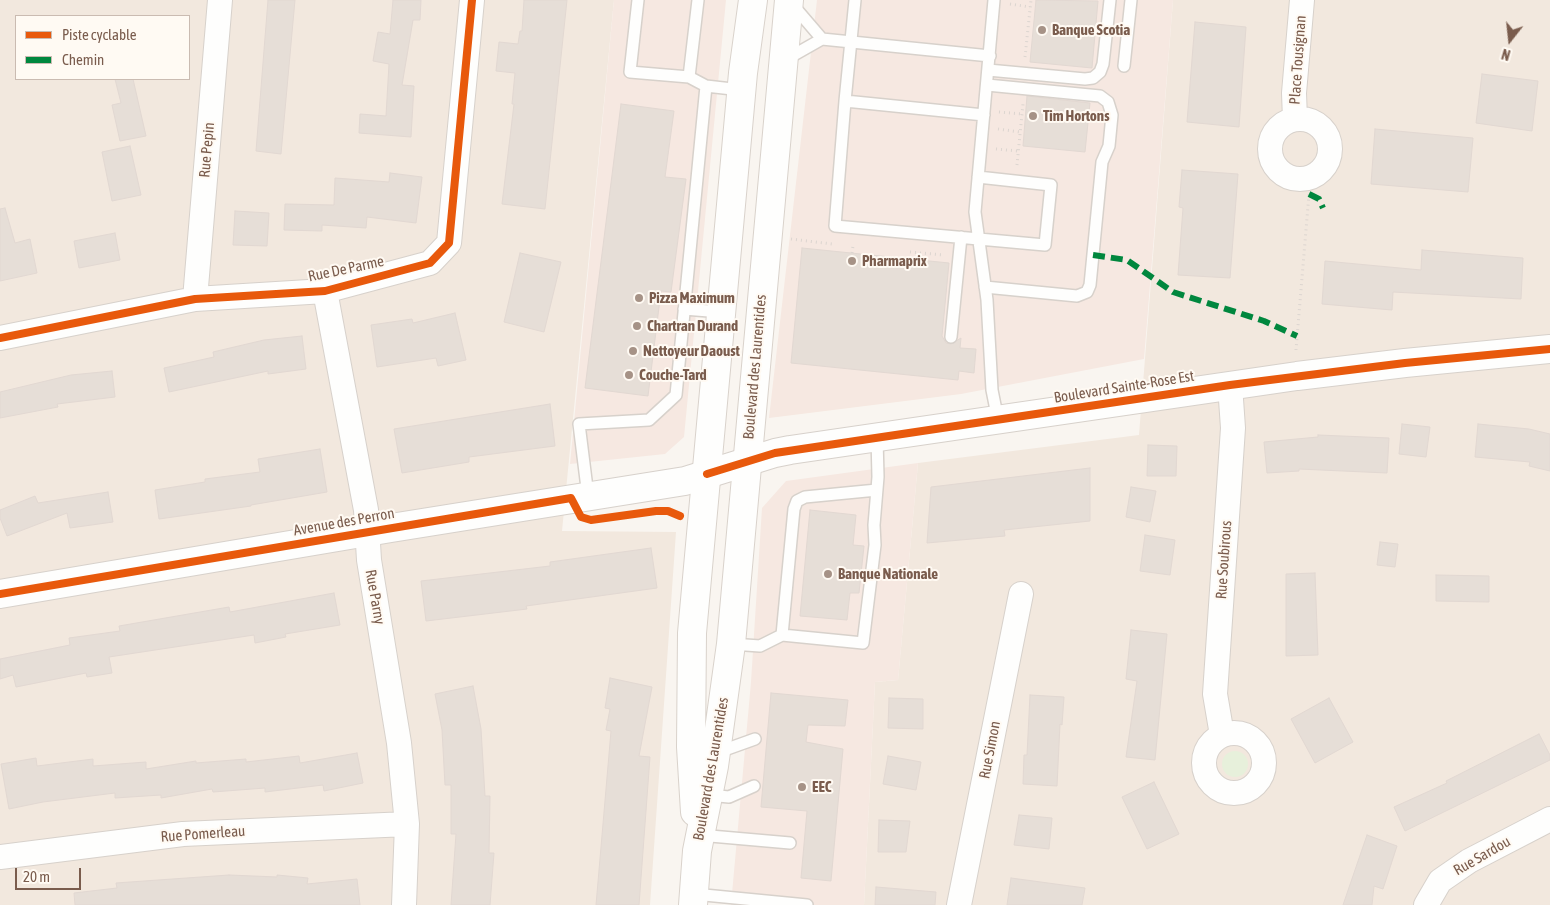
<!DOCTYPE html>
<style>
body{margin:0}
#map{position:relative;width:1550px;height:905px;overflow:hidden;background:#f9f5f0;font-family:"Asap Condensed",sans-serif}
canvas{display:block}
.legend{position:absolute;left:15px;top:15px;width:175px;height:65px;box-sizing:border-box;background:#fffaf3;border:1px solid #cabbb1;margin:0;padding:6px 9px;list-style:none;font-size:15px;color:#7a5c4d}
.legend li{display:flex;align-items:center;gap:10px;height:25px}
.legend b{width:25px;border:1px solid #cabbb1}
.north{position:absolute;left:1485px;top:15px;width:50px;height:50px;-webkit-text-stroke:4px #fffaf3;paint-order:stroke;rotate:196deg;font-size:14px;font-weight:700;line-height:20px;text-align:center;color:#7a5c4d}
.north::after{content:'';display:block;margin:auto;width:18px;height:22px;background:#7a5c4d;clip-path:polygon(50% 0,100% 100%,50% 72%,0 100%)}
.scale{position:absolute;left:15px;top:868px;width:66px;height:22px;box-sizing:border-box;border:2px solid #7a5c4d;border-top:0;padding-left:6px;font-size:15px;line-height:18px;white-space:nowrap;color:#7a5c4d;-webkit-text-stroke:4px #fffaf3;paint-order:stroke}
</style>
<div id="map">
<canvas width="1550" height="905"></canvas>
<ul class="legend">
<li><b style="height:6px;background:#e8590c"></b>Piste cyclable</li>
<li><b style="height:6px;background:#00873e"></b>Chemin</li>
</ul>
<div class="north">N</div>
<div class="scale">20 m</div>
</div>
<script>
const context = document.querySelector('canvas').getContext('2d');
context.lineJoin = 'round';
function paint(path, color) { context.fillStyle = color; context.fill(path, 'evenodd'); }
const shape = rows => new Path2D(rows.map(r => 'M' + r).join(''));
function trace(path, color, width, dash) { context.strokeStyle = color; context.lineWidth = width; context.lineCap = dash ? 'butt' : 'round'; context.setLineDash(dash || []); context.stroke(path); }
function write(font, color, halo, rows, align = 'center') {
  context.font = font + ' "Asap Condensed",sans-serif'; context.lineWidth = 4; context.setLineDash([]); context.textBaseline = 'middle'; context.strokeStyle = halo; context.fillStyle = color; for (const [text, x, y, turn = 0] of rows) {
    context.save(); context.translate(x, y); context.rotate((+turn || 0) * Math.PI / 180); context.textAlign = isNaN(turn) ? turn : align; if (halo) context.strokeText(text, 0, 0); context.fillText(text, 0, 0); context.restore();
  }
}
const residential = shape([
 [0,0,614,0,562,531,676,532,650,905,0,905],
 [16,16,189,16,189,79,16,79],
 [1173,0,1550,0,1550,905,864,905,875,682,898,680,918,463,1139,435]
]);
const commercial = shape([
 [614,0,726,0,684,437,665,454,570,464],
 [817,0,1173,0,1144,359,961,394,769,418],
 [918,463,898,680,875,682,864,905,731,905,751,682,762,508,786,481]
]);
const green = shape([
 '1222 764a13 13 0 1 1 26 0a13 13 0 1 1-26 0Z'
]);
const building = shape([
 [268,0,295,0,281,154,256,151,268,0],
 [393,0,421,0,420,20,413,20,402,85,414,86,411,137,359,133,360,114,386,116,389,64,373,61,378,32,390,34,393,0],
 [524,0,567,0,545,209,502,204,514,104,512,104,515,73,496,71,499,42,518,44,520,31,522,31,524,0],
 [1036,0,1098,1,1092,68,1030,62,1036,0],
 [1195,22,1246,27,1239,127,1187,122,1195,22],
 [1482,74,1538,81,1532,131,1476,123,1482,74],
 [115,79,133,79,146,136,120,141,112,105,121,103,115,79],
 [1027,96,1090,103,1085,152,1023,146,1027,96],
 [621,104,674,111,665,177,686,179,671,292,661,291,648,396,585,388,621,104],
 [1375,129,1473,138,1468,192,1371,184,1375,129],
 [130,146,141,195,112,201,102,152,130,146],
 [1182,170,1238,174,1230,278,1178,275,1183,208,1179,207,1182,170],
 [390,173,422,177,416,223,367,217,366,228,322,225,322,231,284,230,285,204,334,205,335,178,389,182,390,173],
 [5,208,15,243,30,239,37,273,0,281,0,209,5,208],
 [235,211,269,213,267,246,233,245,235,211],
 [115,233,120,260,79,268,74,241,115,233],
 [802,248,949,263,942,336,946,343,951,344,961,338,960,348,976,349,974,373,959,371,958,380,791,363,802,248],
 [1422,250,1523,258,1521,299,1393,292,1392,310,1322,304,1325,261,1421,270,1422,250],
 [520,253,561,262,544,332,504,322,520,253],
 [455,313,466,360,438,366,436,358,377,367,371,325,412,319,413,323,455,313],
 [302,336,306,369,268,374,268,371,169,392,164,368,214,357,213,352,264,340,302,336],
 [112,371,115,397,57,404,58,407,0,418,0,392,71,375,112,371],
 [550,404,555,446,469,457,469,462,402,473,394,429,550,404],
 [1402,424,1430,427,1426,457,1399,454,1402,424],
 [1478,424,1529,429,1550,434,1550,471,1529,466,1530,462,1475,457,1478,424],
 [1318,435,1389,438,1387,473,1299,469,1299,471,1267,473,1264,442,1318,437,1318,435],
 [1148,445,1177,446,1176,476,1147,476,1148,445],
 [320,449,327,492,251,505,251,506,159,519,155,490,205,482,205,479,260,472,258,459,320,449],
 [1090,468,1090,521,1004,530,1005,536,927,543,931,487,1090,468],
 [1131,487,1156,491,1150,522,1126,517,1131,487],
 [108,492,113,522,70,528,67,513,7,536,0,518,0,510,35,496,38,503,108,492],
 [810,510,856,515,853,545,864,546,859,593,850,593,847,620,800,616,810,510],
 [1145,535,1175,540,1170,575,1140,571,1145,535],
 [1380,542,1398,544,1395,567,1377,565,1380,542],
 [651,548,657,588,526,606,527,609,426,621,421,581,550,566,550,562,651,548],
 [1315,573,1318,655,1286,656,1286,574,1315,573],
 [1436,575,1489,576,1489,602,1436,601,1436,575],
 [334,593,340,625,285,634,286,637,255,643,254,635,109,657,112,673,87,677,86,673,16,687,13,675,0,679,0,659,70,645,69,638,120,631,119,626,229,607,230,612,334,593],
 [1131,630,1167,634,1155,760,1126,757,1137,681,1126,679,1131,630],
 [610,678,652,687,639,756,650,757,639,905,596,905,611,731,606,730,610,709,605,708,610,678],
 [473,686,481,729,485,796,490,796,489,853,494,853,490,905,451,905,456,834,451,834,451,785,445,785,442,730,435,694,473,686],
 [771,693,848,700,845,726,808,725,806,742,843,749,831,881,801,878,807,811,761,807,771,693],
 [1030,695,1064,697,1062,725,1060,724,1057,786,1023,784,1024,755,1027,755,1030,695],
 [889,698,923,699,923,729,888,728,889,698],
 [1329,698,1353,742,1315,763,1291,719,1329,698],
 [1539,734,1550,755,1550,760,1405,831,1394,807,1447,783,1446,781,1539,734],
 [357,753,363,783,324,791,323,785,265,792,265,788,213,792,212,789,161,798,161,795,115,798,115,793,43,802,9,809,1,764,36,758,37,766,93,759,93,766,146,762,146,769,196,761,196,763,246,759,246,762,299,756,300,763,357,753],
 [888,756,921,762,916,790,883,784,888,756],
 [1154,782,1179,834,1147,849,1122,797,1154,782],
 [1019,815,1052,818,1049,849,1014,845,1019,815],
 [879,820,910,821,906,852,878,852,879,820],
 [1367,835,1397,846,1383,889,1374,886,1372,905,1343,905,1367,835],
 [229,875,277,877,277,875,308,878,307,884,357,879,360,905,75,905,74,893,117,888,116,883,229,875],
 [1011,878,1085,888,1082,905,1007,905,1011,878],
 [876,887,936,892,935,905,875,905,876,887]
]);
const path = shape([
 [1010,4,1030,7],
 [1025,57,1031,0],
 [999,112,1022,114],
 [998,129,1020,132],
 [996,149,1018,151],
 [1017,165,1023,104],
 [791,239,832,244],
 [910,252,944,255],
 [852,253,853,246],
 [1296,350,1309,194]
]);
const service = shape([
 [638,0,630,72,689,77],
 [698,0,689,77,706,86],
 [855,0,845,101,984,115],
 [994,0,975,212,987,300,992,390,998,420],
 [792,4,822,39],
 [785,60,822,39,990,56],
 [1124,66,1131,0],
 [988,70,1085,79,1093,78,1100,72,1103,64,1110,0],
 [845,101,835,226,1045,245,1051,185,978,177],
 [985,287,1077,296,1087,292,1090,285,1102,162,1109,146,1112,115,1108,102,1100,96,987,85],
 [684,309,721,312],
 [951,337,961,237],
 [588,496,579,424,649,420,676,395,706,86,741,90],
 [782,635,794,509,797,501,805,497,877,490],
 [731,644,760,646,782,635,863,643,875,545,874,525,878,477,877,438],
 [716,753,755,739],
 [708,795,729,797,754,786],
 [699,835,790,843],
 [694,894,807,905]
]);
const minor = shape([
 [1295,119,1294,93,1302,0],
 '1270 149a30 30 0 1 1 60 0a30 30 0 1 1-60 0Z',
 [325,291,366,510,369,560,399,743,407,824,404,905],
 [195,299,220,0],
 [0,338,195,299,325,291,430,263,449,243,472,0],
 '1204 763a30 30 0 1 1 60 0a30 30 0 1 1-60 0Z',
 [1222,735,1215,694,1233,428,1230,385],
 [0,857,183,834,407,824],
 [959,905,1021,594],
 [1426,905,1440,881,1469,861,1550,819]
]);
const tertiary = shape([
 [0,594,391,528,685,481,775,453,790,450,1297,376,1405,363,1550,349]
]);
const secondary = shape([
 [695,812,691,747,692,633,743,73,753,0],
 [693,905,697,851,714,766,731,644,789,0]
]);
const quiet = shape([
 [1309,194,1319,199,1323,208],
 [1093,255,1127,260,1173,292,1264,321,1297,336]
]);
const cycleway = shape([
 [0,338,195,299,325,291,430,263,449,243,472,0],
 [707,474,775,453,1230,385,1405,363,1550,349],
 [0,594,571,498,581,517,591,520,656,511,668,511,680,516]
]);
const markers = [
 [1042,30,5,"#a69286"],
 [1033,116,5,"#a69286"],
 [852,261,5,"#a69286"],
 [639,298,5,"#a69286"],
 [637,326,5,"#a69286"],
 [633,351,5,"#a69286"],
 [629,375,5,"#a69286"],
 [828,574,5,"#a69286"],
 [802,787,5,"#a69286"]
];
const poiNames = [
 ["Banque Scotia",1052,30],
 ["Tim Hortons",1043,116],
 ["Pharmaprix",862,261],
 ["Pizza Maximum",649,298],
 ["Chartran Durand",647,326],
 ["Nettoyeur Daoust",643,351],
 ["Couche-Tard",639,375],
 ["Banque Nationale",838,574],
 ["EEC",812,787]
];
const streetNames = [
 ["Place Tousignan",1298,60,-86],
 ["Rue Pepin",207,150,-85],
 ["Rue De Parme",346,269,-12],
 ["Boulevard des Laurentides",755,367,-85],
 ["Boulevard Sainte-Rose Est",1124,387,-9],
 ["Avenue des Perron",344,522,-10],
 ["Rue Soubirous",1224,560,-86],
 ["Rue Parny",375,597,80],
 ["Rue Simon",990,750,-79],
 ["Boulevard des Laurentides",711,769,-80],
 ["Rue Pomerleau",203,834,-4],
 ["Rue Sardou",1482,856,-30]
];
paint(residential, '#f2e8de');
paint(commercial, '#f6e8e1');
paint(green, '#e7f0db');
paint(building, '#e6ded7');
trace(building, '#e2d8d2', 1);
trace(service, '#d7d1cb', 14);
trace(minor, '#d7d1cb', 26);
trace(tertiary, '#d7d1cb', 30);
trace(secondary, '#d9d2cb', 30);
trace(path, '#dcd5d0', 3, [1, 4]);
trace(service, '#fefefd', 11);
trace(minor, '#fefefd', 24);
trace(tertiary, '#fefefd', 28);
trace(secondary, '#fefefd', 28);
trace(quiet, '#00873e', 6, [12, 6]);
trace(cycleway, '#e8590c', 8);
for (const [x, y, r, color] of markers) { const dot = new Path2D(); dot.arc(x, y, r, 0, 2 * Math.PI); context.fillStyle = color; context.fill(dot); trace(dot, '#fffaf3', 2); }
write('bold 15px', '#7a5c4d', '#fffaf3', poiNames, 'left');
write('15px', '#7a5c4d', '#fffaf3', streetNames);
</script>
